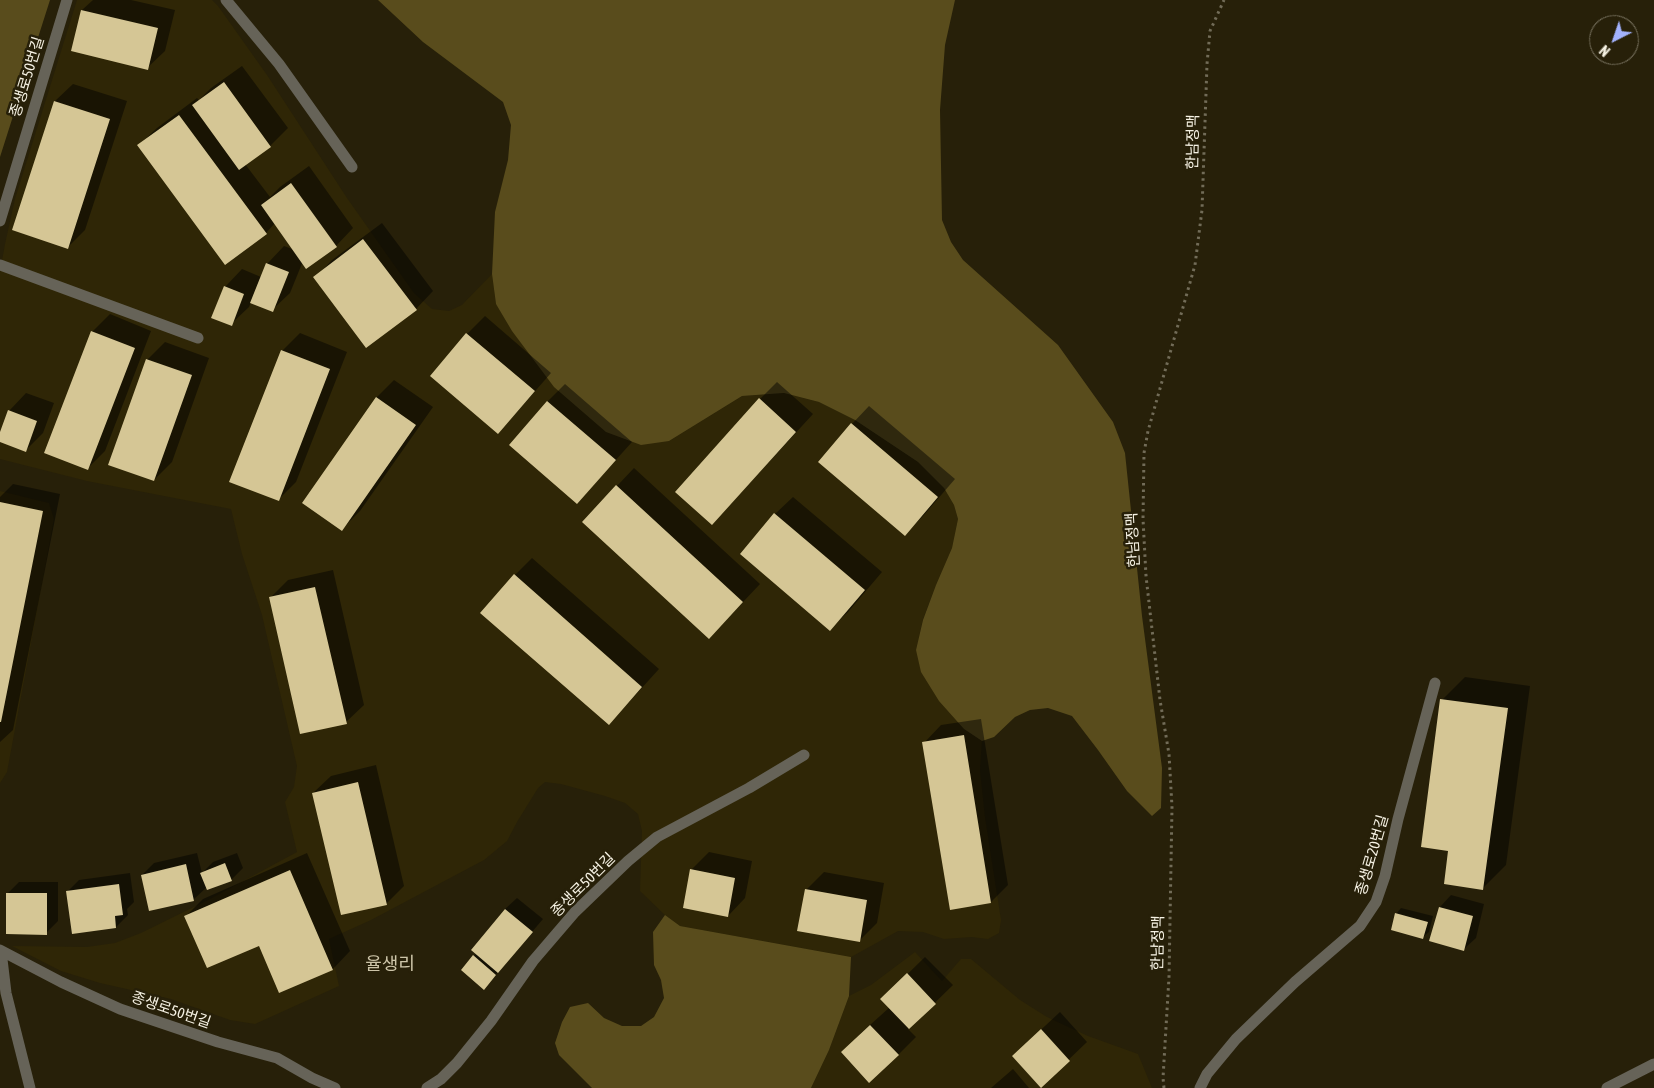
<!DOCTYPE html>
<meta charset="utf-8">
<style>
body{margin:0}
#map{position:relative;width:1654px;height:1088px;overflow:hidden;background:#272009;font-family:"Asap Condensed",sans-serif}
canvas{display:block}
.north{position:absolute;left:1589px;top:15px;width:50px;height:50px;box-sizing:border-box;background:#272009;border:1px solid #7a7461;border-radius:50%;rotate:221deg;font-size:14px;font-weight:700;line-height:20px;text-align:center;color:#f6f2e4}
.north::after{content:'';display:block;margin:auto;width:18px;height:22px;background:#a2b2fd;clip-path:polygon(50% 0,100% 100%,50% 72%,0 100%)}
</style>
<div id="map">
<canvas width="1654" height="1088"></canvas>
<div class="north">N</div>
</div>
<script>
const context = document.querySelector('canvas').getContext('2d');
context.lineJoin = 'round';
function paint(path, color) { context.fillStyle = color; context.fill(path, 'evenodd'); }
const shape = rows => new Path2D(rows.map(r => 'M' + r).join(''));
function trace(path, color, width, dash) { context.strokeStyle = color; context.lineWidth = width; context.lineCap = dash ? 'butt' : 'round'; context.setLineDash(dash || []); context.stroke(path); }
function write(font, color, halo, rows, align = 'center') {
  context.font = font + ' "Asap Condensed","Noto Sans KR",sans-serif'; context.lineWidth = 5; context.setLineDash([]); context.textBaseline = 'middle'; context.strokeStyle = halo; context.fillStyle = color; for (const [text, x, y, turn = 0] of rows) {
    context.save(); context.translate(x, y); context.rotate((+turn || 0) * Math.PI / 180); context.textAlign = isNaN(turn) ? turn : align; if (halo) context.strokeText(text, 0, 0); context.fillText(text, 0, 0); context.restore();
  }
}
const built = shape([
 [77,0,212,0,218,6,267,75,347,198,414,293,432,309,449,311,462,305,492,274,496,304,669,441,742,396,784,393,819,402,855,420,918,462,944,488,954,505,958,519,952,548,936,585,923,619,916,650,964,729,982,741,980,770,985,817,1001,920,999,933,988,939,972,937,944,939,923,932,898,931,851,957,680,926,665,915,640,891,642,831,638,814,625,803,605,796,561,784,545,782,538,788,517,822,507,841,484,860,371,920,329,939,339,986,255,1024,230,1020,171,999,100,983,61,971,12,946,87,947,115,943,141,933,208,900,297,852,285,802,294,787,297,766,262,615,242,554,231,509,87,481,0,459,0,272,5,244,15,199],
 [0,491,49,503,54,519,7,772,0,783],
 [915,952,942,981,961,959,971,959,1020,1000,1047,1017,1088,1036,1138,1054,1152,1088,811,1088,829,1050,849,996,871,985]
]);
const forest = shape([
 [0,0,50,0,0,157],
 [378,0,955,0,945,45,940,110,942,220,951,242,963,260,1058,345,1113,422,1125,453,1142,616,1162,768,1161,808,1152,816,1127,791,1098,750,1072,716,1048,708,1030,710,1015,717,994,737,982,741,964,729,939,701,921,672,916,650,923,620,936,585,952,548,958,519,954,505,944,488,918,462,855,420,819,402,784,393,742,396,669,441,641,445,606,432,554,387,512,331,496,304,492,274,495,212,508,160,511,125,503,102,423,42],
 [665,915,680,926,851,957,849,996,829,1050,811,1088,592,1088,559,1055,555,1043,562,1022,570,1007,588,1003,604,1018,622,1026,641,1026,654,1017,664,998,661,980,654,965,653,932]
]);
const shadow = shape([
 [93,0,131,0,175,10,165,51,147,68,73,50,82,10],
 [242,66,288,128,270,146,245,164,270,197,280,187,309,166,353,228,336,246,303,261,290,293,272,310,251,302,249,307,231,324,225,287,242,269,261,277,267,264,284,246,295,250,275,223,266,233,139,145,157,128,197,98,199,100,211,88],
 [73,84,127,101,85,230,67,248,14,230,55,101],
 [382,223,433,291,416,309,315,278,332,260],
 [110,314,151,331,105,451,87,469,92,332],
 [485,316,551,373,515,414,498,432,432,375,467,334],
 [300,333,347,352,296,482,278,500,282,351],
 [165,342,209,358,172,462,154,480,147,360],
 [394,380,433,407,360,511,342,529,377,397],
 [777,382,813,414,712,524,760,399],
 [565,384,632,442,577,503,511,445,548,401],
 [26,393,54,403,43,433,26,450,0,441,0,436,9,411],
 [869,406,955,479,923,516,905,534,852,424],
 [634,468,760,584,709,638,617,486],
 [13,484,60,494,13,730,0,742,0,497],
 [793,497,882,572,848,612,830,629,775,514],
 [532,558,659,669,609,724,515,575],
 [333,570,364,705,346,722,270,598,288,580],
 [1465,677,1530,686,1506,865,1483,888,1449,850,1442,700],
 [981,719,1008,885,991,902,924,743,941,725],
 [376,765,404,886,386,904,313,793,331,776],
 [709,852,752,861,745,898,728,916,691,870],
 [197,853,202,873,213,862,237,853,243,868,231,880,207,887,193,900,142,875,154,863],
 [307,853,350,951,333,969,280,992,259,944,186,916,203,899],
 [824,872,884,883,877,923,859,941,799,930,807,889],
 [130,873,134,902,127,909,128,915,116,927,67,892,79,880],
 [19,882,58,882,58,921,46,933,7,894],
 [1451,895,1484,904,1476,938,1464,949,1440,907],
 [517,898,543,919,484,988,462,969,477,953,505,909],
 [1401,908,1433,916,1429,932,1423,937,1396,914],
 [925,957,953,985,908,1029,916,1037,898,1055,860,1034,890,1007,882,999],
 [1060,1012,1087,1042,1041,1086,1031,1039],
 [1013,1069,1029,1088,991,1088]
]);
const building = shape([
 [81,10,158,28,148,70,71,51],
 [224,82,271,147,239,170,192,105],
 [54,101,110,119,68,249,12,230],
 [179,115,267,234,225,265,137,145],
 [291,183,337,247,306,269,261,205],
 [363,239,417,310,366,348,313,277],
 [266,263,289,272,273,312,250,303],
 [224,286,244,294,232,326,211,318],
 [91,331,135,348,88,470,44,453],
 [466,333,535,391,498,434,430,376],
 [281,350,330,369,279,501,229,482],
 [146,359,192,375,154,481,108,465],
 [376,397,416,425,342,531,302,503],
 [759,398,796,432,712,525,675,492],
 [547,401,616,460,577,504,509,445],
 [8,410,37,421,26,452,0,442,0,432],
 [851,423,938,497,905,536,818,462],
 [616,485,743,602,709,639,582,522],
 [0,502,43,511,1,722,0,722],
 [774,513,865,590,830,631,740,554],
 [514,574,642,687,609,725,480,613],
 [315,587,347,724,300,734,269,597],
 [1440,699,1508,708,1483,890,1444,884,1448,851,1421,847],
 [964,735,991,903,950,910,922,742],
 [358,782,387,905,341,915,312,793],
 [225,863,232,881,207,890,200,873],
 [186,864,194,901,149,911,141,875],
 [690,869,735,878,728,917,683,908],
 [290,870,333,970,279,993,259,946,207,968,184,916],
 [119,884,123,915,115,916,116,928,72,934,66,891],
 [805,889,867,900,860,942,797,931],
 [6,893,47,893,47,935,6,934],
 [1439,907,1473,916,1464,951,1429,941],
 [505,909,533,932,498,973,471,950],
 [1395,913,1428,922,1423,939,1391,930],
 [473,955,496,975,484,990,461,970],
 [907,973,936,1004,909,1029,880,999],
 [870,1025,899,1055,869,1083,841,1052],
 [1041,1029,1070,1061,1041,1088,1012,1056]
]);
const path = shape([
 [1164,1088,1163,1078,1169,977,1172,807,1169,754,1160,700,1146,576,1143,519,1144,453,1148,431,1195,265,1202,210,1207,64,1210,31,1224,0]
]);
const lane = shape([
 [226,0,279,64,352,167],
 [0,221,67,0],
 [0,265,198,338],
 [0,950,61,982,120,1009,218,1042,277,1058,312,1078,335,1088],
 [1,951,6,993,30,1088],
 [427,1088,441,1079,457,1063,491,1021,533,961,575,912,628,861,657,837,749,788,804,755],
 [1200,1088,1207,1074,1236,1039,1295,982,1360,926,1376,902,1385,876,1398,819,1435,683],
 [1607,1088,1654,1064]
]);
const streetNames = [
 ["종생로50번길",27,77,-73],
 ["한남정맥",1193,142,-89],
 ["한남정맥",1133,540,-93],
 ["종생로20번길",1372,855,-74],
 ["종생로50번길",583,885,-45],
 ["한남정맥",1158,943,-89],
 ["종생로50번길",171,1010,19]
];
const quarterNames = [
 ["율생리",390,964]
];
paint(built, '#2f2606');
paint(forest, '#594c1c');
paint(shadow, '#0007');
paint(building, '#d5c695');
trace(path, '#726c58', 3, [2.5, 4]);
trace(lane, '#666358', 11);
write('15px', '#f6f2e4', '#272009', streetNames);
write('18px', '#cdc5a9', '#272009', quarterNames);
</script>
